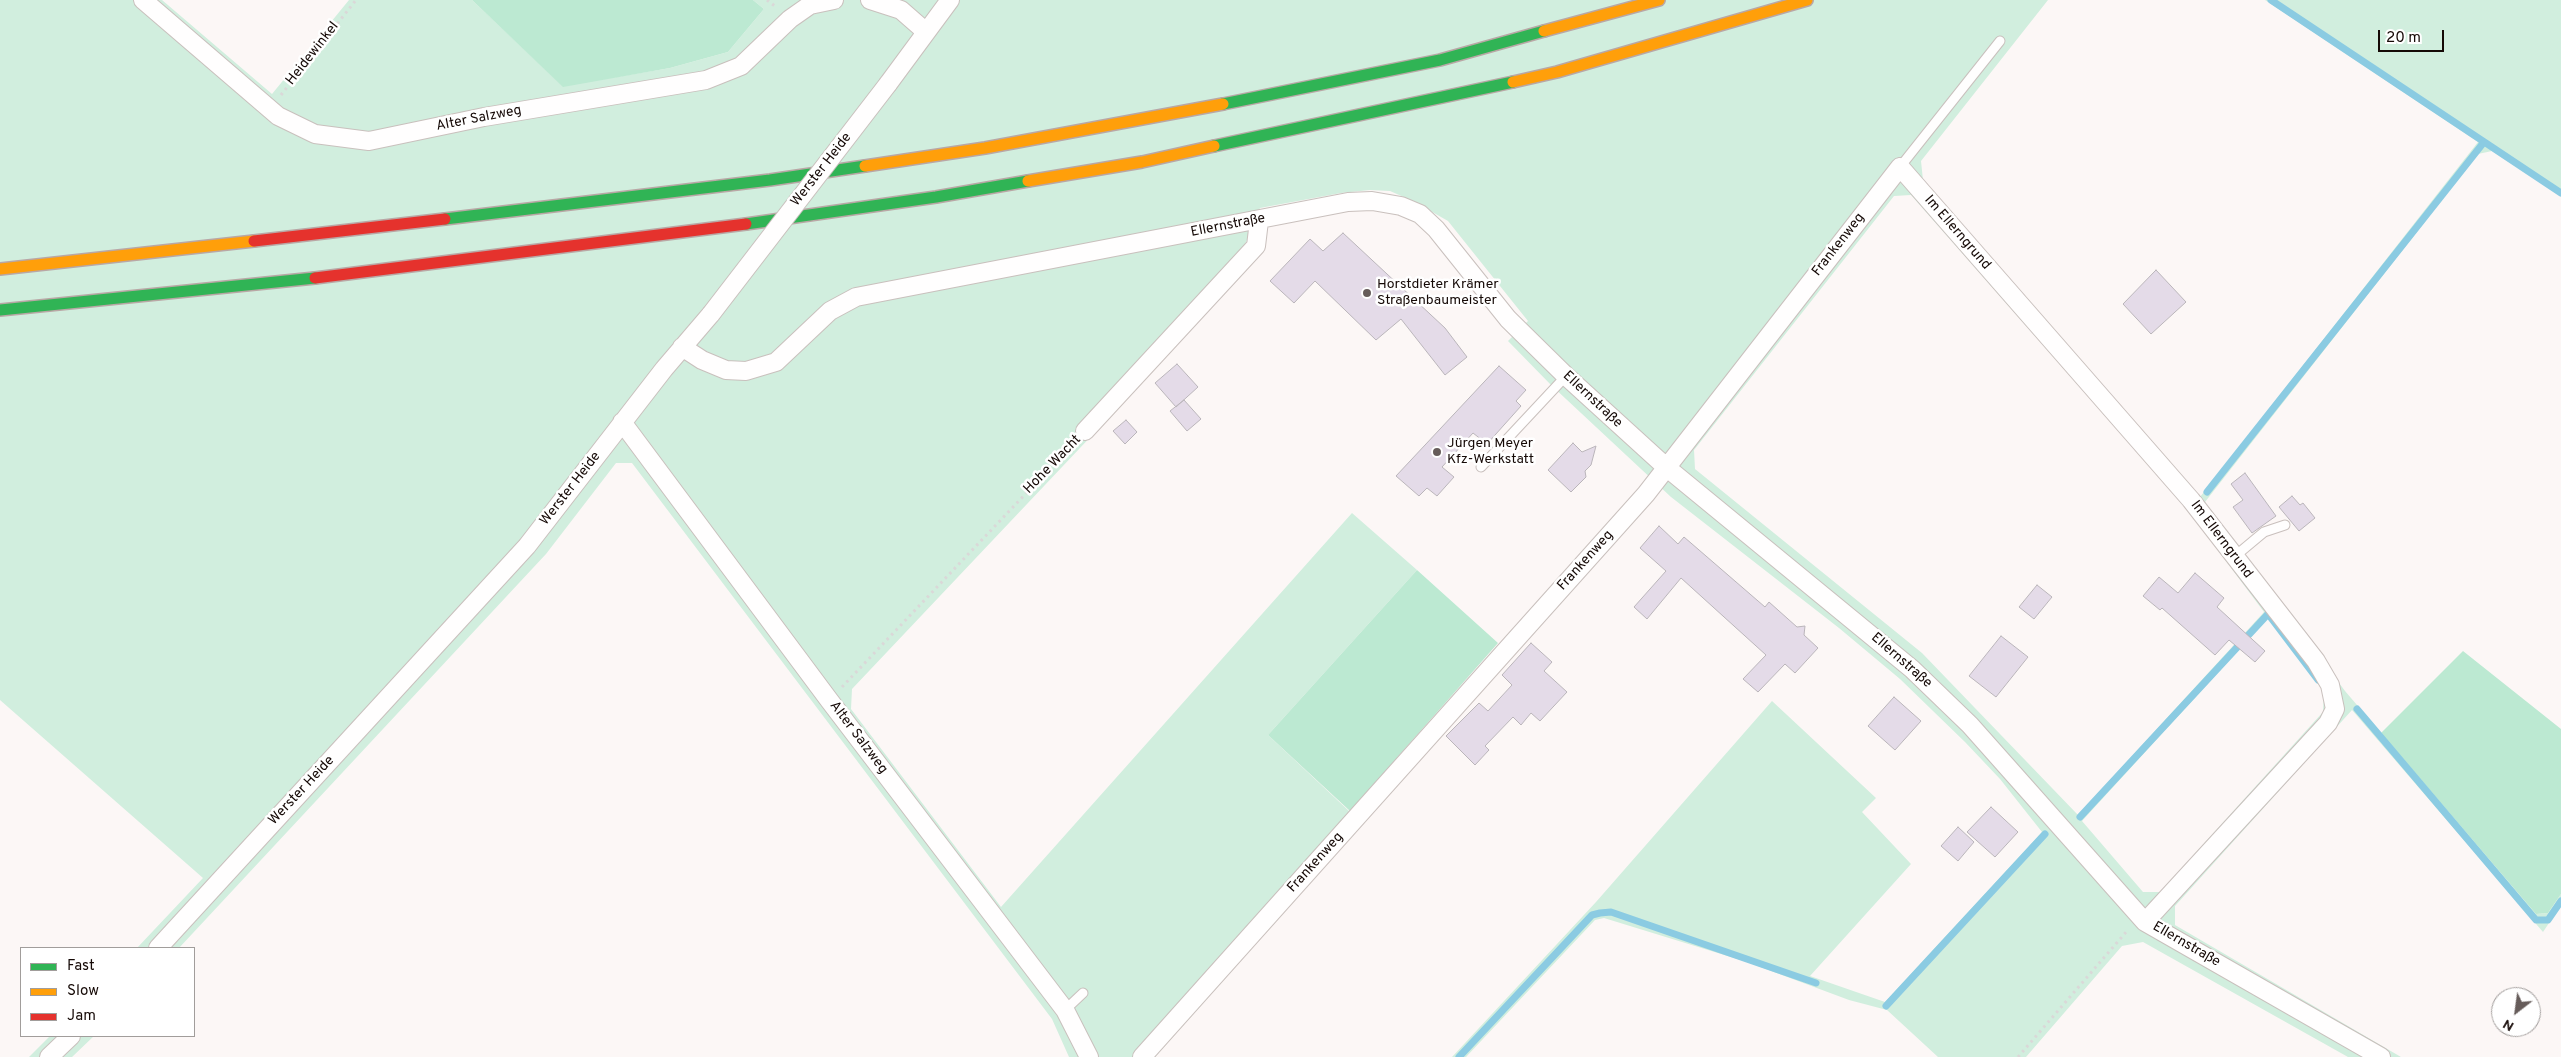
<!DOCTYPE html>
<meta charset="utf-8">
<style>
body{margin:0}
#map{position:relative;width:2561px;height:1057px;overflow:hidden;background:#fcf7f6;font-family:Overpass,sans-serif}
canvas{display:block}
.legend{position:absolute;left:20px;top:947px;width:175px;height:90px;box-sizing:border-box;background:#fff;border:1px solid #a19d9b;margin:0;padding:6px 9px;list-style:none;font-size:15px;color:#150906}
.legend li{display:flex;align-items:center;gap:10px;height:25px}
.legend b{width:25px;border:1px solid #a19d9b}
.north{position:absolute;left:2491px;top:987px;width:50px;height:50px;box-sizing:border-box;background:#fff;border:1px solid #a19d9b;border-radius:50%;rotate:210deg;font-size:14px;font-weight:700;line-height:20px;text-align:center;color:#150906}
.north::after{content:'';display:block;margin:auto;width:18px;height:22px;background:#665c5a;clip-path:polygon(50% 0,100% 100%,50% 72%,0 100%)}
.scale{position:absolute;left:2378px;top:30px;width:66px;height:22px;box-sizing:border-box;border:2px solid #150906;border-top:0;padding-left:6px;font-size:15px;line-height:18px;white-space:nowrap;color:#150906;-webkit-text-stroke:4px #fff;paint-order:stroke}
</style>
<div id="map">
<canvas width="2561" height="1057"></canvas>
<ul class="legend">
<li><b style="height:6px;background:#30b455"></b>Fast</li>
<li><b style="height:6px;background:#ff9f0a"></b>Slow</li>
<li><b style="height:6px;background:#e5322d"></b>Jam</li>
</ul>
<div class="north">N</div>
<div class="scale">20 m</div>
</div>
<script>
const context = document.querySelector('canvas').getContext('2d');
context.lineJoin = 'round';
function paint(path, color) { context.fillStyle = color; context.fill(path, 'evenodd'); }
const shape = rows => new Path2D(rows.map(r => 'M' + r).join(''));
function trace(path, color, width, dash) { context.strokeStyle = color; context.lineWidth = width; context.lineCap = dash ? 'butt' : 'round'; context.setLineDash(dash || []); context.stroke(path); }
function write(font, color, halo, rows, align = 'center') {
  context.font = font + ' Overpass,sans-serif'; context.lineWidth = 5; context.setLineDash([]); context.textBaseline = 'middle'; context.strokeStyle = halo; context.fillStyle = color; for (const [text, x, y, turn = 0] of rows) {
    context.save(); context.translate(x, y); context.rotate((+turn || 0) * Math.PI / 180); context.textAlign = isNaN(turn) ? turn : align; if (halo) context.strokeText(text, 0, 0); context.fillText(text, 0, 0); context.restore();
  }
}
const green = shape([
 [0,0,162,0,272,94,349,0,472,0,563,86,670,68,728,52,764,9,753,0,2048,0,1921,161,1923,180,2200,497,2478,142,2265,0,2561,0,2561,196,2492,151,2478,154,2205,502,2345,691,2536,914,2548,913,2561,894,2561,905,2543,932,2352,710,2175,906,2175,925,2401,1057,2348,1057,2143,942,2122,946,2026,1057,1938,1057,1887,1010,1849,1000,1747,962,1604,918,1595,920,1466,1057,1452,1057,1596,902,1772,701,1876,798,1862,812,1911,864,1810,976,1885,1002,2042,832,2000,779,1965,742,1900,679,1839,628,1671,497,1551,385,1508,341,1528,321,1448,221,1413,201,1390,191,1370,190,1341,193,1260,208,1228,286,1097,430,852,689,851,709,1001,907,1352,513,1417,570,1268,735,1349,811,1396,756,1411,770,1155,1057,1069,1057,1052,1019,632,463,616,463,546,554,179,948,137,948,203,878,0,700],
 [1911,195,2187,509,2264,612,2078,815,1922,653,1695,469,1694,450,1894,196],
 [2268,618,2324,692,2323,712,2160,892,2143,892,2082,821],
 [50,1036,94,1036,72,1057,29,1057]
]);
const forest = shape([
 [472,0,753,0,764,9,728,52,670,68,563,87],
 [1417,570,1498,643,1350,811,1268,735],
 [2463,651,2561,729,2561,894,2548,913,2536,914,2381,733]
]);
const stream = shape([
 [2271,0,2561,193],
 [2207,492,2484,142],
 [2357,709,2536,920,2548,920,2561,901],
 [2080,817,2268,614,2318,680],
 [1886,1006,2045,834],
 [1459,1057,1592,915,1600,913,1611,912,1816,983]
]);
const building = shape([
 [1343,233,1445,328,1467,357,1445,375,1401,319,1376,340,1315,281,1294,303,1270,281,1310,239,1323,251,1343,233],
 [2156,270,2186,302,2151,334,2123,304,2156,270],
 [1177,364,1198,387,1176,407,1155,383,1177,364],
 [1499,366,1526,390,1516,401,1521,406,1487,444,1473,433,1442,467,1454,477,1437,496,1427,488,1419,496,1396,476,1499,366],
 [1184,400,1201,419,1187,431,1170,411,1184,400],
 [1126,420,1137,432,1125,444,1113,431,1126,420],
 [1573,443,1582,452,1596,446,1591,465,1585,471,1586,477,1571,492,1548,470,1573,443],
 [2245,473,2276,516,2252,533,2233,507,2243,500,2231,484,2245,473],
 [2292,496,2300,505,2303,503,2315,518,2299,531,2279,507,2292,496],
 [1659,526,1678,544,1684,537,1765,607,1769,602,1797,627,1805,626,1804,635,1818,648,1795,673,1785,664,1758,692,1743,679,1766,655,1681,578,1647,619,1634,607,1666,571,1640,548,1659,526],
 [2195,573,2224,598,2217,607,2265,651,2255,662,2229,640,2215,655,2162,608,2160,610,2143,596,2159,577,2178,593,2195,573],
 [2037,585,2052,597,2034,619,2019,607,2037,585],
 [2001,636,2028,657,1996,697,1969,676,2001,636],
 [1531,643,1552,662,1544,671,1567,692,1540,721,1531,713,1521,725,1513,717,1485,746,1489,750,1475,765,1446,736,1479,703,1488,711,1512,685,1502,675,1531,643],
 [1894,697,1921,721,1895,750,1868,726,1894,697],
 [1991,807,2018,832,1995,857,1967,832,1991,807],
 [1958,827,1974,842,1958,861,1941,846,1958,827]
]);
const path = shape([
 [767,0,776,7],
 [281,95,356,0],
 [842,687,1072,445],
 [2018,1057,2127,931]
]);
const lane = shape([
 [1900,167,2000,41],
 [1481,467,1566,376],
 [2234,557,2264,532,2285,525],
 [1065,1010,1083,993]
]);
const street = shape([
 [143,0,278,116,315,134,369,141,484,117,706,80,741,66,790,19,810,5,834,0],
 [870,0,901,10,925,31],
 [888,84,950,0],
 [682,347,702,360,726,370,746,371,776,362,830,311,856,297,1348,202,1372,201,1401,206,1420,214,1436,229,1508,319,1566,376,1666,467,1912,669,1970,725,2145,922,2381,1057],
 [622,422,829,700,1065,1010,1089,1057],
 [1085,431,1256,246,1259,221],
 [158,948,527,546,664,369,711,314],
 [49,1057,71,1036],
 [1142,1057,1646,494,1900,167,2191,500,2316,661,2330,685,2335,709,2328,723,2145,922]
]);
const fast = shape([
 [1223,104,1440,60,1544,31],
 [1214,146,1513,82],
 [445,219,770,180,865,166],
 [746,224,936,197,1028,181],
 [0,310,315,278]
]);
const slow = shape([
 [1544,31,1659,0],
 [1513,82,1557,72,1807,0],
 [865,166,985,148,1223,104],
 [1028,181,1142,162,1214,146],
 [0,269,254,241]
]);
const jam = shape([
 [254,241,445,219],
 [315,278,746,224]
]);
const streetBridge = shape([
 [711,314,888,84]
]);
const markers = [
 [1367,293,5,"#665c5a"],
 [1437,452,5,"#665c5a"]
];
const streetNames = [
 ["Heidewinkel",313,54,-52],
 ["Alter Salzweg",479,119,-11],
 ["Werster Heide",822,170,-52],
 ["Ellernstraße",1228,226,-11],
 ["Im Ellerngrund",1957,233,49],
 ["Frankenweg",1839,245,-52],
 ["Ellernstraße",1592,400,43],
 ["Hohe Wacht",1053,465,-46],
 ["Werster Heide",571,489,-52],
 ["Im Ellerngrund",2221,540,53],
 ["Frankenweg",1586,561,-48],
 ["Ellernstraße",1901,661,41],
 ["Alter Salzweg",858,738,53],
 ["Werster Heide",302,791,-47],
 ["Frankenweg",1316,863,-48],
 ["Ellernstraße",2186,945,30]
];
const poiNames = [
 ["Horstdieter Krämer",1377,285],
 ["Straßenbaumeister",1377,301],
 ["Jürgen Meyer",1447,444],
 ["Kfz-Werkstatt",1447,460]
];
paint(green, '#d1eede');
paint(forest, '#bce9d2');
trace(stream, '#8bcbe2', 7);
paint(building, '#e4dbe8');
trace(building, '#bab5ba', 1);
trace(lane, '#c9c0bd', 11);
trace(street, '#c9c0bd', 20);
trace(fast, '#b9a7a5', 14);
trace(slow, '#b9a7a5', 14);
trace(jam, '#b9a7a5', 14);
trace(path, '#dad8d8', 3, [2.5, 4]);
trace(lane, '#fffefe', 9);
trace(street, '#fffefe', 18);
trace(fast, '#30b455', 11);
trace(slow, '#ff9f0a', 11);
trace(jam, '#e5322d', 11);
trace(streetBridge, '#c9c0bd', 20, []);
trace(streetBridge, '#fffefe', 18);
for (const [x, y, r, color] of markers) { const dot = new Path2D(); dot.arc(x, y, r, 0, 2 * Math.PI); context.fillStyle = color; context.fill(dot); trace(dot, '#fff', 2); }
write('14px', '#150906', '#fff', streetNames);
write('14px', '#150906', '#fff', poiNames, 'left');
</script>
